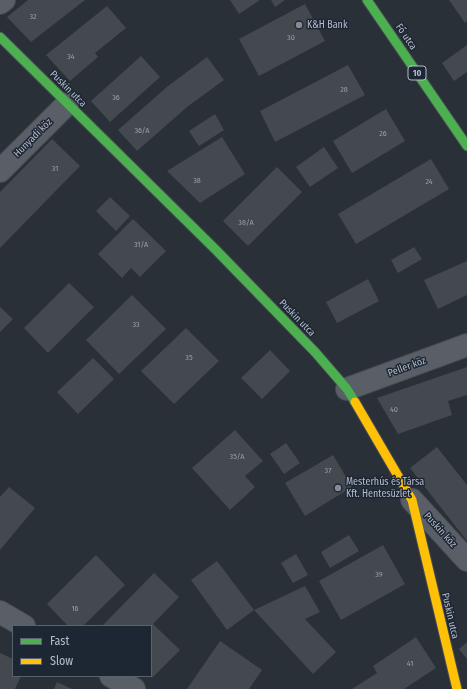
<!DOCTYPE html>
<meta charset="utf-8">
<style>
body{margin:0}
#map{position:relative;width:467px;height:689px;overflow:hidden;background:#2a3038;font-family:"Fira Sans Condensed",sans-serif}
canvas{display:block}
.legend{position:absolute;left:12px;top:625px;width:140px;height:52px;box-sizing:border-box;background:#1d2633;border:1px solid #59626f;margin:0;padding:5px 7px;list-style:none;font-size:12px;color:#b4bcc9}
.legend li{display:flex;align-items:center;gap:8px;height:20px}
.legend b{width:20px;border:1px solid #59626f}
</style>
<div id="map">
<canvas width="467" height="689"></canvas>
<ul class="legend">
<li><b style="height:5px;background:#4caf50"></b>Fast</li>
<li><b style="height:5px;background:#ffc107"></b>Slow</li>
</ul>
</div>
<script>
const context = document.querySelector('canvas').getContext('2d');
context.lineJoin = 'round';
function paint(path, color) { context.fillStyle = color; context.fill(path, 'evenodd'); }
const shape = rows => new Path2D(rows.map(r => 'M' + r).join(''));
function trace(path, color, width, dash) { context.strokeStyle = color; context.lineWidth = width; context.lineCap = dash ? 'butt' : 'round'; context.setLineDash(dash || []); context.stroke(path); }
function write(font, color, halo, rows, align = 'center') {
  context.font = font + ' "Fira Sans Condensed",sans-serif'; context.lineWidth = 3; context.setLineDash([]); context.textBaseline = 'middle'; context.strokeStyle = halo; context.fillStyle = color; for (const [text, x, y, turn = 0] of rows) {
    context.save(); context.translate(x, y); context.rotate((+turn || 0) * Math.PI / 180); context.textAlign = isNaN(turn) ? turn : align; if (halo) context.strokeText(text, 0, 0); context.fillText(text, 0, 0); context.restore();
  }
}
const building = shape([
 [28,0,85,0,31,42,7,17],
 [230,0,260,0,239,14],
 [271,0,285,0,275,7],
 [449,0,467,0,467,21,465,23],
 [305,4,325,41,259,76,239,39],
 [107,6,126,28,95,53,98,57,70,81,46,55],
 [467,45,467,72,454,81,442,63],
 [141,56,160,77,110,122,91,101],
 [207,57,224,80,187,107,137,151,118,130,168,86],
 [348,65,365,95,275,142,260,111],
 [386,109,405,141,352,173,333,141],
 [215,114,224,130,199,146,189,131],
 [222,137,245,174,200,203,167,171],
 [52,139,80,166,0,248,0,192],
 [324,147,338,168,310,187,296,167],
 [431,159,449,189,356,244,338,214],
 [277,167,302,192,248,246,223,221],
 [110,197,130,216,116,231,96,211],
 [133,219,166,251,140,277,131,268,122,278,98,254],
 [414,247,422,259,398,273,391,260],
 [467,261,467,295,438,309,424,280],
 [368,279,379,301,337,323,326,302],
 [69,283,94,307,48,353,24,328],
 [132,295,166,329,119,374,86,340],
 [0,307,13,319,0,332],
 [186,328,219,361,174,404,141,371],
 [270,350,290,371,262,399,241,378],
 [93,358,114,379,78,414,57,392],
 [467,367,467,395,448,401,452,415,398,434,377,398],
 [235,430,263,461,245,476,255,487,230,510,192,468],
 [286,443,300,463,284,474,270,454],
 [437,447,467,485,467,541,410,468],
 [333,455,352,487,305,516,285,483],
 [9,487,35,508,0,550,0,497],
 [349,535,359,551,330,568,321,552],
 [383,545,405,584,341,620,319,581],
 [296,554,308,575,293,583,281,563],
 [96,555,125,585,83,626,68,626,47,604],
 [217,561,254,610,227,630,191,580],
 [154,573,179,597,153,624,180,650,152,678,151,677,151,626,102,626],
 [305,586,320,612,305,619,336,652,313,674,254,610],
 [416,637,436,668,404,689,352,689,377,673,373,666],
 [220,641,262,670,249,689,187,689],
 [467,642,467,659,459,649],
 [0,653,13,659,13,676,21,676,15,689,0,689],
 [57,682,72,689,54,689]
]);
const street = shape([
 [0,3,4,0],
 [0,171,67,104],
 [347,389,467,345],
 [412,500,467,560],
 [0,612,24,626],
 [111,676,134,689]
]);
const fast = shape([
 [367,0,467,146],
 [0,37,216,250,315,352,347,389,355,402]
]);
const slow = shape([
 [355,402,412,500,457,689]
]);
const markers = [
 [299,25,4,"#848b96"],
 [338,488,4,"#848b96"]
];
const numberNames = [
 ["32",33,17],
 ["30",291,38],
 ["34",71,57],
 ["28",344,90],
 ["36",116,98],
 ["36/A",142,131],
 ["26",383,134],
 ["31",55,169],
 ["38",197,181],
 ["24",429,182],
 ["38/A",246,223],
 ["31/A",141,245],
 ["33",136,325],
 ["35",189,358],
 ["40",394,410],
 ["35/A",237,457],
 ["37",328,471],
 ["39",379,575],
 ["16",75,609],
 ["41",410,664]
];
const shields = [
 [417,73,18]
];
const shieldNames = [
 ["10",417,73]
];
const poiNames = [
 ["K&H Bank",307,25],
 ["Mesterhús és Társa",346,482],
 ["Kft. Hentesüzlet",346,494]
];
const streetNames = [
 ["Fő utca",406,37,56],
 ["Puskin utca",68,89,45],
 ["Hunyadi köz",33,138,-45],
 ["Puskin utca",297,318,46],
 ["Peller köz",407,367,-20],
 ["Puskin köz",440,530,48],
 ["Puskin utca",450,616,77]
];
paint(building, '#444950');
trace(street, '#484c53', 24);
trace(fast, '#484c53', 11);
trace(slow, '#484c53', 11);
trace(street, '#5a5e66', 22);
trace(fast, '#4caf50', 9);
trace(slow, '#ffc107', 9);
for (const [x, y, r, color] of markers) { const dot = new Path2D(); dot.arc(x, y, r, 0, 2 * Math.PI); context.fillStyle = color; context.fill(dot); trace(dot, '#1d2633', 1.5); }
write('8px', '#989fab', null, numberNames);
for (const [x, y, w] of shields) { const box = new Path2D(); box.roundRect(x - w / 2, y - 7, w, 14, 3); context.fillStyle = '#1d2633'; context.fill(box); trace(box, '#b4bcc9', 1); }
write('bold 9px', '#b4bcc9', null, shieldNames);
write('10px', '#b4bcc9', '#1d2633', poiNames, 'left');
write('10px', '#b4bcc9', '#1d2633', streetNames);
</script>
